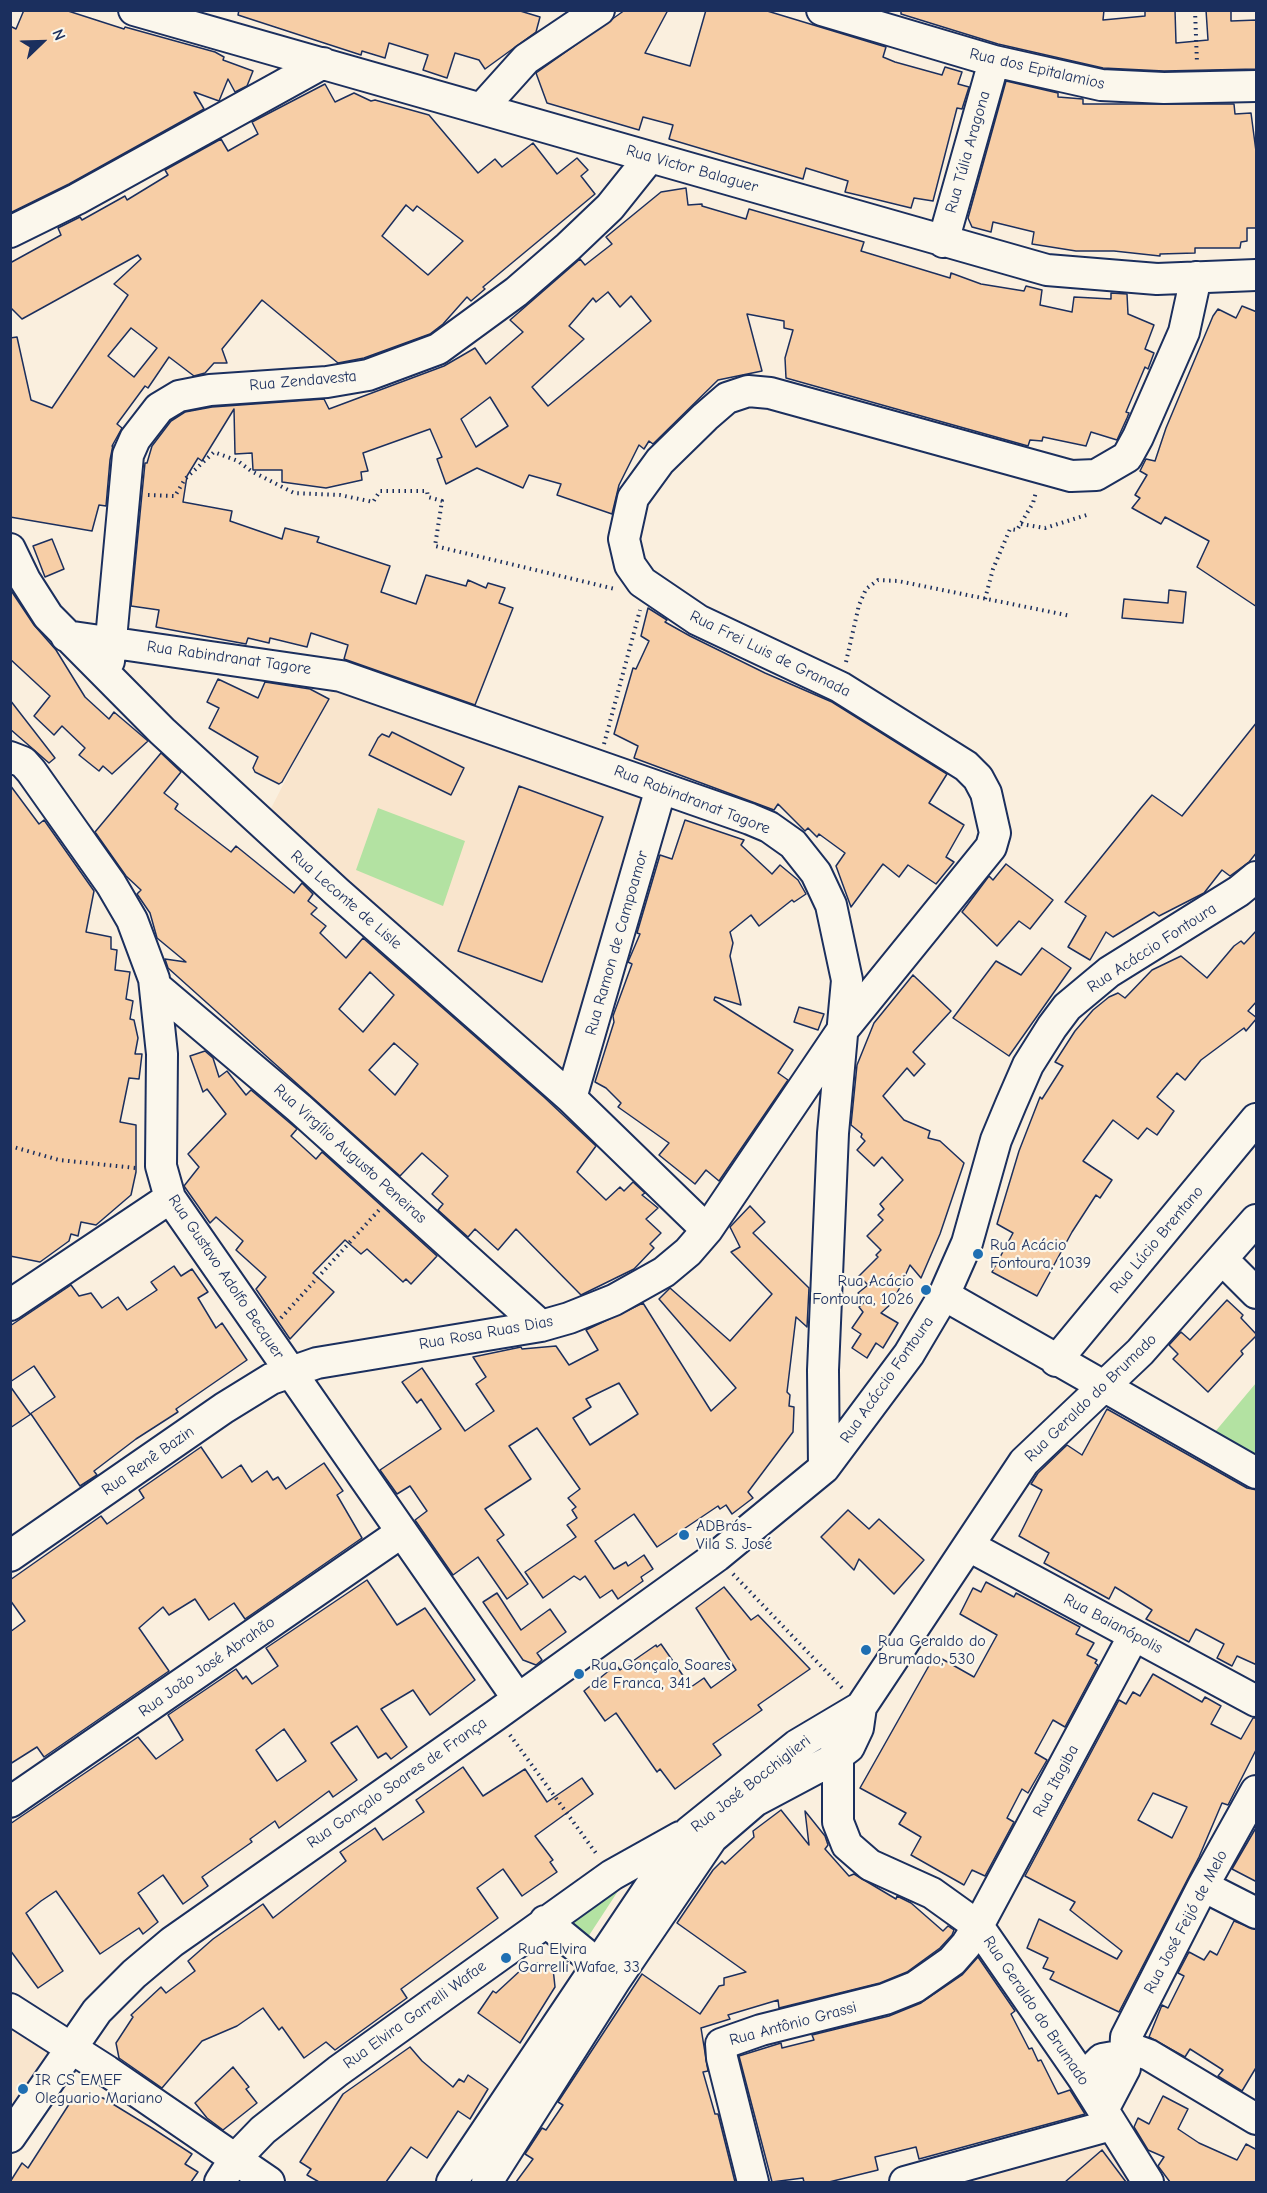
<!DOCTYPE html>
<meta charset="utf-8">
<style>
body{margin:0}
#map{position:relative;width:1267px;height:2193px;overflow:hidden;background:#faefde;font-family:"Comic Neue",sans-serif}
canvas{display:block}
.frame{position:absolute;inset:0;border:12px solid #1b2f5e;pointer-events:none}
.north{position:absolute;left:12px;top:12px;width:60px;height:60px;-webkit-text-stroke:4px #fbf7ec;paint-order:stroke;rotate:67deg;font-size:16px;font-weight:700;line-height:24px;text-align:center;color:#1b2f5e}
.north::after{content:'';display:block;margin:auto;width:21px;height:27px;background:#1b2f5e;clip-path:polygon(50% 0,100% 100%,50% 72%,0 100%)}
</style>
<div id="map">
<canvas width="1267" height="2193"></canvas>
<div class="frame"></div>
<div class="north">N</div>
</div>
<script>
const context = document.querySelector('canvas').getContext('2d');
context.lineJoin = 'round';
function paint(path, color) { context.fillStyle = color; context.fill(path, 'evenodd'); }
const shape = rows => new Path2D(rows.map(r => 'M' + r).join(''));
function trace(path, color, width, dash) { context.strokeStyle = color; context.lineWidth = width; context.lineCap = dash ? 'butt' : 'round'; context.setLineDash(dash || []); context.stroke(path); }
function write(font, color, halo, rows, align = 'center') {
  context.font = font + ' "Comic Neue",sans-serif'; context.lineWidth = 4.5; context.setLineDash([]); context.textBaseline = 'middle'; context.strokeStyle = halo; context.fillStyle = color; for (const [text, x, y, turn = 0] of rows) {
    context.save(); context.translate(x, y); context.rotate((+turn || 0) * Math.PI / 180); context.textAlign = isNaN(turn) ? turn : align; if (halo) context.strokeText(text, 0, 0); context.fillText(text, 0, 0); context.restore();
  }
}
const built = shape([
 [335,684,652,792,563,1082,265,820],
 [11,2019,62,2051,11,2128],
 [1104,2133,1141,2182,921,2182]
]);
const green = shape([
 [378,808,465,841,443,906,356,870],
 [1256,1383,1256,1467,1209,1439],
 [620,1888,588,1937,584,1938,564,1924]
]);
const building = shape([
 [24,10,65,10,124,29,125,27,215,52,224,57,223,60,253,71,247,86,235,92,228,79,219,101,194,92,204,109,69,184,10,213,10,26,16,29,24,10],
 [239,10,517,10,540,17,536,32,485,69,479,60,455,53,447,78,423,70,428,55,389,43,385,58,362,51,361,55,238,15,239,10],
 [625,10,668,10,645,53,690,66,706,10,764,10,886,47,883,57,895,62,942,75,945,67,962,72,958,84,969,87,962,109,957,108,933,201,914,198,911,208,862,196,845,192,848,181,806,168,803,179,669,139,673,125,643,117,639,130,547,103,536,73,625,10],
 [901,10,1104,10,1103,20,1145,16,1145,10,1175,10,1176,43,1208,40,1206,10,1231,10,1231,21,1257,20,1257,69,1164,71,1103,68,998,44,901,14,901,10],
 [1006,81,1058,93,1058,97,1083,99,1083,104,1234,104,1235,114,1251,113,1257,159,1257,228,1247,228,1247,241,1241,242,1240,248,1195,248,1195,253,1160,254,1160,256,1114,251,1076,251,1032,244,1034,232,993,222,991,232,972,227,968,218,1006,81],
 [325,84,335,102,354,93,371,101,375,100,429,115,478,173,495,159,502,167,533,143,557,174,577,158,588,170,581,176,595,194,483,287,485,289,471,301,467,297,443,324,430,334,364,358,338,363,262,300,222,349,227,363,214,363,205,373,194,376,169,357,148,388,145,386,117,424,122,428,112,446,113,445,110,460,106,506,99,505,92,531,10,517,10,338,17,337,31,400,52,408,128,295,114,284,141,259,138,255,22,319,10,307,10,263,61,235,58,228,80,217,82,220,125,196,127,200,168,175,165,170,221,139,228,151,258,134,252,122,325,84],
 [406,205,413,211,417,206,463,241,428,275,382,236,406,205],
 [131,328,157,348,134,377,108,356,131,328],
 [686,188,688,205,702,204,702,206,746,219,749,209,787,220,864,242,861,251,950,278,951,273,981,284,1024,291,1026,286,1042,290,1040,305,1072,312,1074,297,1111,299,1111,293,1127,294,1128,314,1154,325,1145,349,1154,353,1148,369,1145,367,1126,412,1129,413,1127,418,1117,440,1091,432,1086,446,1043,437,1042,441,1030,440,1028,446,786,378,785,358,793,330,784,328,784,321,747,314,762,371,718,380,653,444,649,441,644,449,639,445,619,485,612,514,557,495,561,484,529,475,523,488,477,468,446,484,437,459,442,457,430,429,363,453,368,471,361,472,362,480,326,488,282,482,282,470,253,470,252,453,235,454,234,409,202,461,198,458,187,476,183,502,232,511,230,521,282,539,285,528,319,537,317,542,390,566,381,592,416,604,426,575,466,586,468,580,486,588,488,583,505,588,499,603,513,608,475,705,344,659,348,645,311,633,307,647,270,638,269,643,248,638,246,644,156,627,159,610,131,606,145,463,147,463,152,446,171,421,185,412,212,407,324,399,329,409,444,366,475,348,486,364,523,332,510,320,580,259,585,265,612,244,606,237,661,192,686,188],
 [608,292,620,307,631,296,651,321,548,406,532,387,584,339,569,326,593,298,596,302,608,292],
 [490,397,508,426,476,447,461,419,490,397],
 [1242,306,1257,312,1257,607,1197,567,1209,541,1165,517,1161,524,1132,508,1140,498,1135,495,1147,475,1140,471,1146,459,1155,461,1166,428,1213,316,1218,309,1236,318,1242,306],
 [52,539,64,569,45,577,33,546,52,539],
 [10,589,34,625,56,650,85,697,109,719,114,712,148,741,112,774,103,766,99,771,79,755,85,748,62,726,54,735,34,716,50,696,10,659,10,589],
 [1169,590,1186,592,1183,623,1122,618,1124,599,1168,603,1169,590],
 [648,608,667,620,665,622,690,636,765,673,832,702,947,774,929,803,964,825,946,857,954,862,936,884,908,865,899,877,883,864,851,907,836,866,845,853,819,834,817,837,808,828,805,831,778,804,774,810,634,758,638,746,614,734,633,668,636,669,649,641,641,636,648,608],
 [218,679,258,698,265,682,310,689,329,699,282,782,279,784,255,772,253,768,258,757,209,728,219,708,207,702,218,679],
 [10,700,55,758,49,763,10,729,10,700],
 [1257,722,1257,852,1249,862,1230,876,1222,870,1204,893,1159,916,1154,912,1113,937,1106,932,1090,960,1068,947,1086,916,1065,902,1141,808,1152,795,1182,816,1257,722],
 [392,732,464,768,451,795,369,755,378,738,382,734,389,737,392,732],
 [161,753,181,772,164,793,178,804,175,809,231,852,236,846,294,893,302,883,313,894,308,901,317,908,311,914,326,926,320,933,346,958,363,938,545,1098,596,1146,577,1172,606,1200,620,1187,624,1191,633,1182,645,1193,642,1195,658,1208,646,1219,661,1233,650,1244,654,1248,634,1269,581,1295,516,1229,498,1250,475,1229,468,1237,438,1210,443,1204,432,1194,448,1176,422,1153,400,1176,168,968,165,959,186,962,157,938,150,913,137,894,141,890,126,876,95,832,161,753],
 [370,972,394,995,363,1032,339,1009,370,972],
 [394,1043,418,1064,395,1095,369,1070,394,1043],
 [10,785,39,824,44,820,94,891,86,932,111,937,111,949,117,950,115,970,130,972,126,999,133,1001,130,1019,134,1020,138,1038,135,1054,142,1054,139,1079,129,1078,120,1122,136,1125,136,1172,131,1195,96,1225,81,1222,78,1236,71,1234,69,1241,40,1262,10,1256,10,785],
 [519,786,603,817,542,982,458,951,519,786],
 [685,820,744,840,741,845,772,874,780,865,798,880,806,894,794,902,792,900,759,926,751,915,730,932,733,943,730,956,741,1005,715,997,714,1000,793,1050,778,1073,788,1080,719,1181,706,1170,695,1184,659,1155,669,1143,618,1107,621,1103,606,1088,595,1082,614,1022,613,1016,632,964,628,962,640,934,637,933,660,855,672,859,685,820],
 [1006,864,1053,900,1030,929,1019,921,997,946,962,912,989,876,993,880,1006,864],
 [1257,930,1257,1001,1248,1011,1257,1018,1246,1031,1244,1028,1201,1060,1185,1080,1177,1073,1157,1097,1174,1111,1157,1135,1147,1128,1138,1139,1113,1120,1083,1161,1112,1180,1100,1198,1096,1195,1072,1232,1037,1296,992,1272,1013,1233,997,1224,1019,1151,1040,1097,1042,1099,1063,1066,1055,1062,1075,1031,1093,1010,1109,997,1118,993,1125,998,1152,970,1181,956,1207,978,1234,946,1241,941,1244,944,1257,930],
 [1042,948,1071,968,1009,1056,953,1018,996,961,1021,975,1042,948],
 [913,975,951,1011,913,1052,925,1064,914,1076,907,1068,883,1096,904,1120,930,1131,928,1138,940,1141,964,1163,940,1234,921,1278,910,1265,893,1302,881,1313,898,1323,883,1348,876,1343,867,1358,852,1348,861,1334,852,1328,863,1312,859,1307,865,1302,858,1293,868,1285,859,1276,878,1257,876,1255,881,1250,867,1236,883,1220,878,1215,884,1209,880,1204,903,1180,882,1157,874,1166,857,1150,865,1141,861,1137,862,1134,851,1125,857,1065,874,1023,913,975],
 [799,1007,824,1014,818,1030,794,1022,799,1007],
 [205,1051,213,1058,219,1077,227,1071,246,1095,251,1090,297,1129,291,1136,316,1159,322,1152,437,1256,411,1284,406,1279,403,1282,367,1249,361,1254,345,1240,313,1273,334,1292,290,1339,256,1289,266,1277,236,1250,243,1241,216,1217,210,1223,184,1186,199,1167,188,1154,226,1114,207,1089,203,1092,190,1056,205,1051],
 [750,1206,765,1222,753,1233,809,1288,807,1327,796,1317,787,1392,790,1395,789,1406,794,1407,793,1432,748,1492,753,1498,732,1514,726,1505,720,1509,718,1506,657,1547,634,1514,595,1541,614,1569,626,1562,628,1566,644,1555,653,1569,641,1577,643,1581,618,1599,612,1590,600,1598,585,1576,580,1580,574,1576,543,1598,525,1572,576,1537,567,1525,577,1518,572,1510,576,1507,568,1498,580,1489,537,1428,509,1446,531,1479,485,1509,504,1535,497,1540,528,1584,507,1599,478,1557,453,1575,415,1520,427,1511,410,1486,397,1494,380,1470,441,1429,421,1399,417,1403,402,1382,422,1368,465,1431,494,1411,476,1384,486,1377,473,1357,521,1347,522,1349,556,1346,569,1365,598,1350,586,1330,643,1303,711,1411,736,1388,659,1299,670,1288,730,1341,772,1294,731,1252,740,1247,730,1227,750,1206],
 [619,1383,638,1414,590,1445,573,1418,591,1407,586,1399,619,1383],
 [174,1266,181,1276,192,1269,208,1292,198,1298,216,1328,222,1323,247,1360,176,1409,178,1412,136,1439,94,1471,97,1475,80,1486,31,1414,10,1428,10,1386,30,1414,55,1397,34,1366,10,1382,10,1326,71,1285,79,1296,91,1293,102,1308,118,1297,127,1310,157,1290,151,1282,174,1266],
 [1227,1300,1243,1315,1241,1318,1257,1335,1241,1351,1243,1354,1208,1392,1173,1359,1178,1354,1169,1345,1181,1332,1190,1340,1227,1300],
 [1107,1409,1247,1488,1257,1490,1257,1665,1237,1656,1232,1666,1217,1658,1224,1644,1196,1629,1189,1642,1146,1619,1152,1610,1115,1587,1109,1599,1044,1563,1049,1553,1019,1536,1042,1490,1031,1484,1038,1473,1067,1445,1082,1455,1107,1409],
 [201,1447,222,1478,241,1465,252,1482,267,1471,273,1480,278,1477,286,1489,324,1463,343,1491,337,1495,362,1538,245,1619,234,1603,209,1620,195,1599,169,1615,163,1607,139,1628,169,1671,44,1757,37,1747,10,1764,10,1632,25,1621,10,1600,10,1580,101,1516,107,1524,144,1498,139,1490,201,1447],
 [848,1510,869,1529,879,1519,924,1560,894,1594,859,1559,854,1570,821,1537,848,1510],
 [367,1580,397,1625,425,1608,475,1680,430,1715,413,1690,381,1709,407,1747,391,1759,386,1753,378,1758,357,1726,331,1743,357,1780,333,1797,329,1791,279,1828,275,1821,250,1839,252,1842,202,1877,208,1886,183,1904,163,1875,138,1893,158,1922,143,1934,139,1928,100,1954,56,1891,41,1901,26,1913,63,1971,38,1988,10,1950,10,1824,138,1737,156,1759,183,1740,168,1715,236,1669,243,1679,246,1676,252,1684,278,1666,266,1648,367,1580],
 [284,1729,306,1761,277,1781,256,1750,284,1729],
 [986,1582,1014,1597,1016,1593,1080,1627,1076,1634,1094,1643,1087,1655,1097,1660,1095,1663,1098,1665,1065,1727,1053,1720,1035,1753,1047,1760,1028,1793,1022,1789,1007,1818,1014,1822,985,1876,972,1870,964,1885,911,1855,921,1837,899,1824,906,1813,860,1788,935,1655,974,1677,997,1635,960,1614,973,1588,981,1592,986,1582],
 [724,1587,751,1620,758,1615,810,1669,758,1705,762,1710,713,1744,721,1755,675,1789,660,1769,657,1772,616,1713,605,1721,584,1691,616,1665,620,1670,656,1645,657,1647,661,1644,691,1687,704,1678,711,1688,736,1670,696,1608,724,1587],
 [497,1593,521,1630,550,1609,566,1632,537,1653,542,1660,536,1665,523,1660,483,1602,497,1593],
 [1153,1674,1202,1702,1205,1697,1221,1706,1211,1724,1241,1739,1253,1718,1257,1718,1257,1748,1228,1805,1222,1803,1199,1857,1119,2012,1050,1979,1054,1972,1043,1968,1048,1958,1027,1948,1039,1919,1117,1959,1122,1951,1070,1910,1075,1902,1025,1876,1119,1700,1126,1704,1133,1692,1140,1696,1153,1674],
 [1153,1793,1187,1807,1172,1838,1138,1820,1153,1793],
 [463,1767,483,1796,525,1769,547,1802,582,1778,593,1794,535,1836,553,1860,550,1862,557,1872,522,1896,503,1869,477,1888,498,1918,401,1989,407,1998,335,2050,326,2042,304,2058,282,2027,279,2030,263,2008,237,2026,202,2041,162,2088,119,2058,116,2043,133,2017,131,2015,161,1987,166,1993,195,1971,188,1961,213,1939,263,1904,273,1918,346,1861,340,1852,375,1828,383,1840,424,1812,416,1800,463,1767],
 [781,1810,809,1845,805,1811,825,1836,828,1845,825,1849,849,1876,854,1874,896,1899,897,1896,911,1903,943,1931,948,1926,954,1930,952,1935,940,1948,907,1972,880,1983,779,2008,778,2000,728,2015,730,2019,701,2028,708,2071,703,2072,715,2114,718,2114,735,2182,516,2182,533,2159,525,2154,542,2128,546,2130,563,2105,558,2102,642,1974,700,2014,719,1986,724,1985,724,1978,746,1972,677,1923,713,1870,722,1861,725,1864,754,1837,753,1831,781,1810],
 [1257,1826,1257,1882,1232,1869,1257,1826],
 [1234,1921,1257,1930,1257,2066,1242,2091,1218,2076,1223,2070,1190,2049,1185,2057,1149,2037,1162,2005,1168,2008,1184,1976,1178,1973,1189,1952,1204,1960,1210,1951,1217,1955,1234,1921],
 [978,1957,1015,2011,1011,2014,1029,2049,1032,2048,1038,2061,1041,2060,1058,2094,1070,2090,1085,2114,919,2159,916,2147,875,2157,878,2170,829,2182,804,2182,803,2178,772,2182,739,2056,781,2043,782,2048,814,2040,812,2035,889,2016,921,2003,962,1975,978,1957],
 [533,1963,544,1963,553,1968,555,1987,520,2043,478,2013,493,1991,496,1993,522,1969,533,1963],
 [410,2047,422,2061,453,2087,459,2079,464,2082,468,2075,488,2089,470,2119,458,2111,427,2158,411,2147,386,2182,319,2182,307,2175,311,2169,300,2162,343,2094,410,2047],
 [233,2067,249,2087,246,2089,257,2103,223,2130,207,2118,195,2103,233,2067],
 [75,2095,103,2098,152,2128,192,2154,185,2164,198,2172,191,2182,10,2182,22,2163,28,2168,75,2095],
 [1163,2096,1188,2109,1178,2129,1199,2143,1237,2160,1246,2144,1257,2150,1257,2182,1170,2182,1158,2166,1164,2157,1148,2150,1134,2127,1138,2118,1149,2124,1163,2096],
 [1102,2150,1126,2182,1065,2182,1102,2150]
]);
const path = shape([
 [1195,10,1197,63],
 [148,495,175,496,185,479,214,452,238,461,251,471,294,493,340,495,373,502,380,491,427,491,428,497,442,501,435,546,615,589],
 [1021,524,1045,528,1090,514],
 [985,599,993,569,1010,529,1017,530,1033,503,1036,492],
 [846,662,859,605,866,589,878,580,898,581,1071,616],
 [604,744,640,610],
 [10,1146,59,1160,136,1168],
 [281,1318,379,1210],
 [733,1574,844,1690],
 [510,1735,598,1856]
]);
const minor = shape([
 [134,10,1047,270,1157,279,1256,275],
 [822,10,994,61,1101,85,1164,88,1256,86],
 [482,108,526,59,599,10],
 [10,232,77,199,323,63],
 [943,242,994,61],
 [10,549,25,580,48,616,162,731,337,892,571,1098,707,1230],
 [66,636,341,676,750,819,769,827,793,844,816,873,831,905,847,980,833,1133,823,1370,824,1468],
 [109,661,128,455,135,439,159,408,179,396,210,390,327,382,368,375,438,349,516,292,568,247,610,207,650,157],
 [10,757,23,762,31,771,111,884,132,920,154,979,162,1054,161,1166,170,1198,518,1699],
 [155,986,299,1108,541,1326],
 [571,1098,661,788],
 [1223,1260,1256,1293],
 [944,1295,1256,1473],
 [10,1305,170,1198],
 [1056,1361,1256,1119],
 [969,1546,1256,1701],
 [10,1556,224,1408,271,1379,317,1363,541,1326,569,1318,614,1300,664,1272,688,1252,707,1230,841,1032,991,847,995,833,986,793,978,778,966,766,840,687,698,620,642,582,630,565,624,539,633,498,660,461,705,417,727,398,748,391,770,393,1071,476,1096,475,1127,457,1138,437,1184,332,1196,277],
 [835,1741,838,1756,838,1822,847,1845,870,1865,932,1893,978,1926,1083,2078,1148,2182],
 [10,1802,402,1532],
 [1203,1886,1256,1913],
 [545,1921,612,1976],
 [10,2009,107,2071,269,2182],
 [1127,2047,1149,2055,1256,2119],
 [1083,2078,1102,2059,1125,2055,1126,2037,1203,1886,1256,1791],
 [1103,2110,1125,2068,1125,2055],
 [10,2137,97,2011,134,1974,172,1942,496,1715,717,1556,824,1468,909,1354,944,1295,967,1243,996,1140,1011,1104,1028,1065,1052,1027,1067,1007,1109,972,1239,891,1256,877],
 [220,2182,234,2160,263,2130,338,2071,612,1875,680,1837],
 [452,2182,674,1851,689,1832,797,1745,861,1707],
 [487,2182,616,1979,712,1838,755,1801,832,1760,849,1747,858,1728,861,1707,1024,1462,1140,1352,1256,1220],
 [753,2182,722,2058,721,2044,761,2030,885,1999,915,1987,952,1961,966,1945,978,1926,1134,1635],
 [905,2182,1111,2125]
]);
const markers = [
 [978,1254,6,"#1f6fb2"],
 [926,1290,6,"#1f6fb2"],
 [684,1535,6,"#1f6fb2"],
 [866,1650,6,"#1f6fb2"],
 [579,1674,6,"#1f6fb2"],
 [506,1958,6,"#1f6fb2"],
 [23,2089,6,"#1f6fb2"]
];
const streetNames = [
 ["Rua dos Epitalamios",1037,69,13],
 ["Rua Túlia Aragona",968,152,-74],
 ["Rua Victor Balaguer",692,169,16],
 ["Rua Zendavesta",303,381,-5],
 ["Rua Frei Luis de Granada",770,654,26],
 ["Rua Rabindranat Tagore",229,658,8],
 ["Rua Rabindranat Tagore",692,800,21],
 ["Rua Leconte de Lisle",346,900,41],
 ["Rua Ramon de Campoamor",617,943,-74],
 ["Rua Acáccio Fontoura",1152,948,-33],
 ["Rua Virgílio Augusto Peneiras",350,1154,42],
 ["Rua Lúcio Brentano",1157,1240,-50],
 ["Rua Gustavo Adolfo Becquer",226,1277,56],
 ["Rua Rosa Ruas Dias",486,1333,-10],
 ["Rua Acáccio Fontoura",887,1380,-55],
 ["Rua Geraldo do Brumado",1091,1398,-44],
 ["Rua Renê Bazin",148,1461,-35],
 ["Rua Baianópolis",1113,1624,28],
 ["Rua João José Abrahão",207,1667,-35],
 ["Rua Itagiba",1056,1781,-62],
 ["Rua Gonçalo Soares de França",397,1783,-35],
 ["Rua José Bocchiglieri",751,1784,-38],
 ["Rua José Feijó de Melo",1186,1922,-62],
 ["Rua Geraldo do Brumado",1036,2011,56],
 ["Rua Elvira Garrelli Wafae",415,2015,-36],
 ["Rua Antônio Grassi",793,2024,-15]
];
const poiNames = [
 ["Rua Acácio",990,1245],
 ["Fontoura, 1039",990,1263],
 ["Rua Acácio",914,1281,"right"],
 ["Fontoura, 1026",914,1299,"right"],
 ["ADBrás-",696,1526],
 ["Vila S. José",696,1544],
 ["Rua Geraldo do",878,1641],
 ["Brumado, 530",878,1659],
 ["Rua Gonçalo Soares",591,1665],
 ["de Franca, 341",591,1683],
 ["Rua Elvira",518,1949],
 ["Garrelli Wafae, 33",518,1967],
 ["IR CS EMEF",35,2080],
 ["Oleguario Mariano",35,2098]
];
paint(built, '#f9e5cd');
paint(green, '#b3e2a2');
paint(building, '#f7cea6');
trace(building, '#1b2f5e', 1.5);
trace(minor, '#1b2f5e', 34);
trace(path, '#1b2f5e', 4, [1.5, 4.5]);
trace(minor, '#fbf7ec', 30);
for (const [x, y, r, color] of markers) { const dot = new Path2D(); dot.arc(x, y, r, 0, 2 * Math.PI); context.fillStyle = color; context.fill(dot); trace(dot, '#fbf7ec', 2); }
write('16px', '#1b2f5e', '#fbf7ec', streetNames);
write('16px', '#1b2f5e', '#fbf7ec', poiNames, 'left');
</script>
